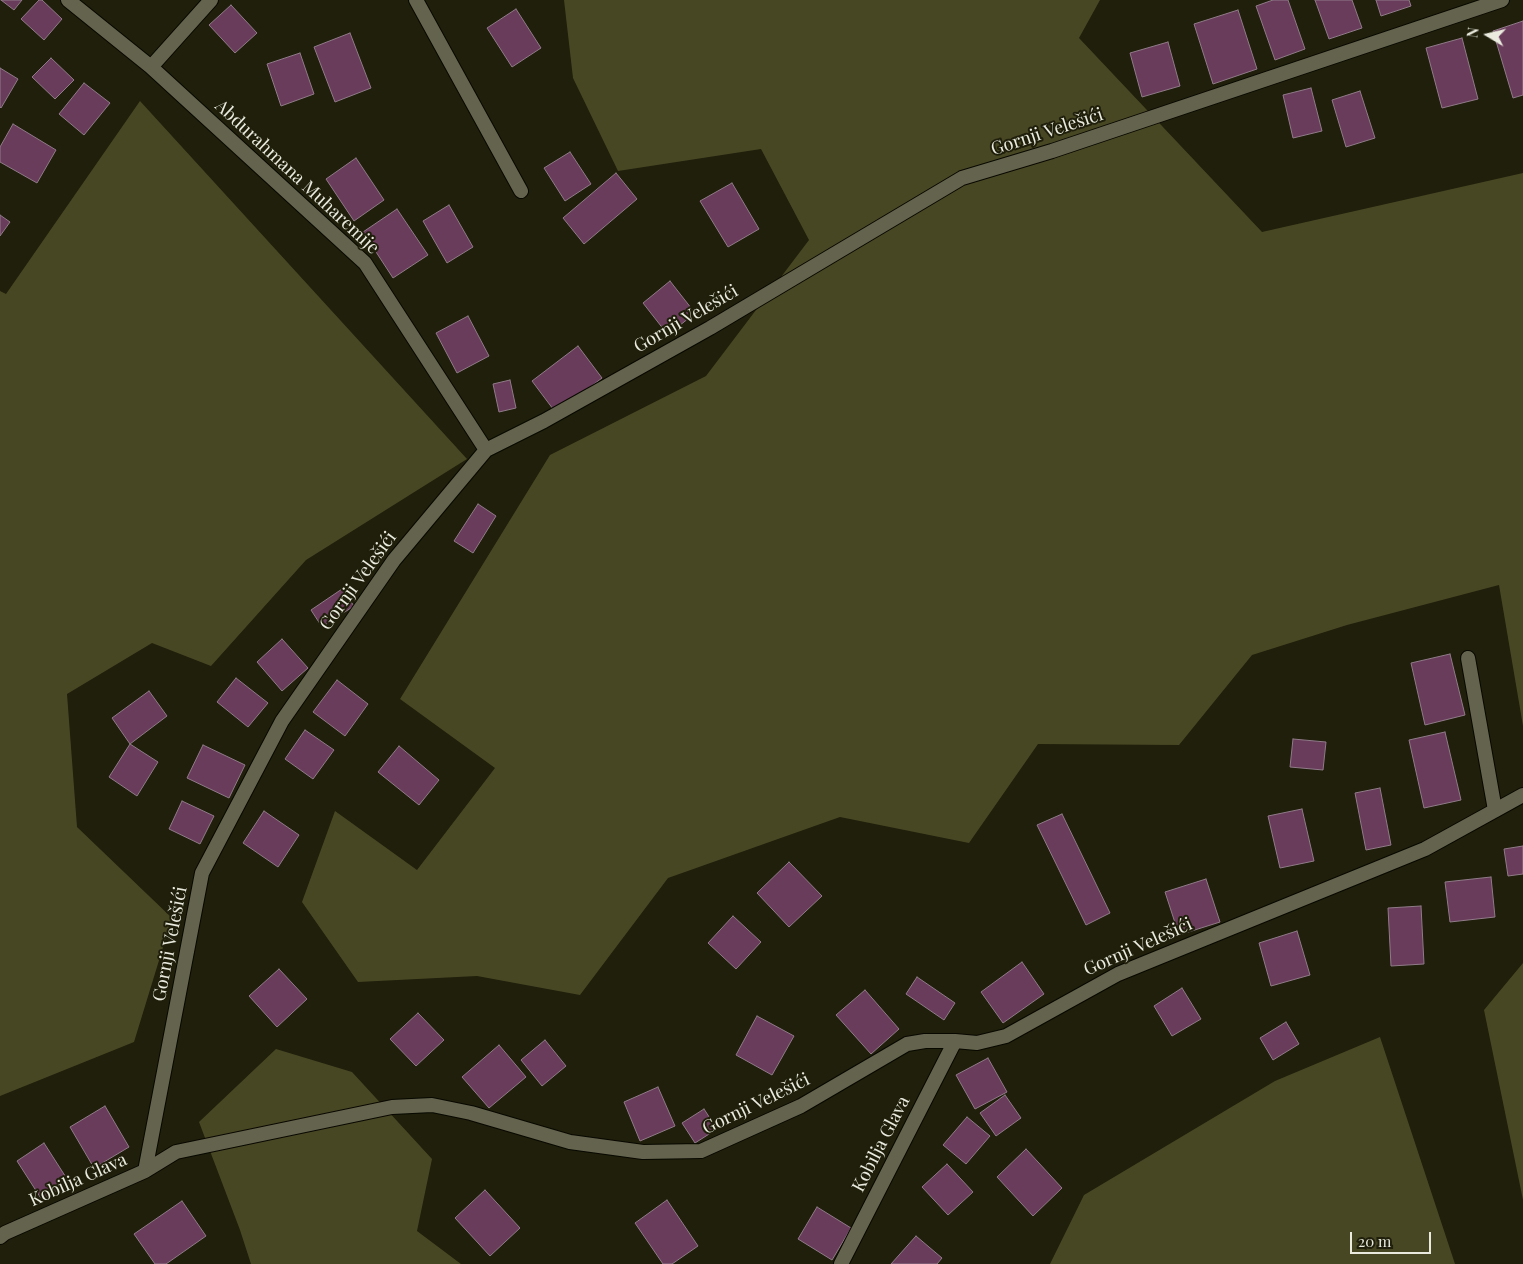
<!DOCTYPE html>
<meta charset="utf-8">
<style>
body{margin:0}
#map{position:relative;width:1523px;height:1264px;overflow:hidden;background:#1f1f0b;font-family:"Playfair Display",serif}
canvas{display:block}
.north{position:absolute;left:1463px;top:10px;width:50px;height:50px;-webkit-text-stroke:4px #1f1f0b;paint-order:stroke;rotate:279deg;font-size:14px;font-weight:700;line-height:20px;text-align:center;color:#eaeade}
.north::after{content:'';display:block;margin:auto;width:18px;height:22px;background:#eaeade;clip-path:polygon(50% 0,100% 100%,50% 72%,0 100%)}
.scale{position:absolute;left:1350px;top:1232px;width:81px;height:22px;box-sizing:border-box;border:2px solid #eaeade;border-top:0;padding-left:6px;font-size:15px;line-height:18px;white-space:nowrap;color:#eaeade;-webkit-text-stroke:4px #1f1f0b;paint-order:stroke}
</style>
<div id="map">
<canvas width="1523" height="1264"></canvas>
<div class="north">N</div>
<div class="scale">20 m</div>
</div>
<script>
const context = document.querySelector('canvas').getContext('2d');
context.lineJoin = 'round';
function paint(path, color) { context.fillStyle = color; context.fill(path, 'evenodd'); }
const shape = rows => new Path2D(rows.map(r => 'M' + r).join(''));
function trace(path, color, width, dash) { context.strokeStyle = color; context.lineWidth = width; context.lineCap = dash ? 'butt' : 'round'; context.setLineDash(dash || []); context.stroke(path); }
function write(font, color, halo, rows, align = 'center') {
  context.font = font + ' "Playfair Display",serif'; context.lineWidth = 4; context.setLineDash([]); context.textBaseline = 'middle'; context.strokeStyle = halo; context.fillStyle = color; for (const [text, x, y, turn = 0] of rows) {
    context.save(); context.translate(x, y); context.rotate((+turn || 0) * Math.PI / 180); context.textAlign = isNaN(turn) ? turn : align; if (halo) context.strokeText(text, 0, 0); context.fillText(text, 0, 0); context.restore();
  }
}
const green = shape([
 [564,0,1100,0,1079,38,1262,232,1523,173,1523,726,1499,585,1347,625,1252,655,1179,745,1038,744,969,843,840,817,668,878,580,995,477,976,358,982,302,902,335,811,417,870,495,768,400,699,550,455,706,376,809,240,761,149,618,171,573,78],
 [140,101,467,459,306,560,211,666,152,643,67,694,77,827,172,918,134,1042,0,1096,0,291,6,294],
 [1523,963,1523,1200,1484,1010],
 [1380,1037,1455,1264,1050,1264,1084,1195,1275,1081],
 [276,1049,352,1072,432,1159,417,1231,461,1264,251,1264,240,1230,199,1122]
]);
const building = shape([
 [1,0,22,0,14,10,1,0],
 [39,0,42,0,62,19,44,40,21,19,39,0],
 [1273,0,1288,0,1305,49,1275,60,1256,6,1273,0],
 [1315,0,1352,0,1362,28,1329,39,1315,0],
 [1376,0,1409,0,1411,6,1381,16,1376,0],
 [231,5,257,33,235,53,209,25,231,5],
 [516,9,541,48,512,67,487,28,516,9],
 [1238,10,1257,69,1213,84,1194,24,1238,10],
 [1523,21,1523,95,1513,98,1493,31,1523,21],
 [350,33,371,88,335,102,314,47,350,33],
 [1462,38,1478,99,1442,108,1426,48,1462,38],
 [1168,42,1180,86,1142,97,1130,53,1168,42],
 [300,53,314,94,281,106,267,64,300,53],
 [51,58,74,80,55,99,32,77,51,58],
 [0,68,18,79,1,108,0,107,0,68],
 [84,83,110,103,84,135,59,114,84,83],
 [1311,88,1322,131,1293,138,1283,95,1311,88],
 [1360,91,1375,138,1346,147,1332,100,1360,91],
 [13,124,56,150,37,183,0,162,0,147,13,124],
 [570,152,591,184,565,201,544,168,570,152],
 [356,158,384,200,354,221,326,179,356,158],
 [616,173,637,199,584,244,563,218,616,173],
 [732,183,759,229,728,247,700,201,732,183],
 [449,205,473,247,447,263,423,221,449,205],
 [397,209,428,255,393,278,363,232,397,209],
 [0,215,10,222,0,236,0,215],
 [670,281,695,313,668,335,643,303,670,281],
 [468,316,489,356,457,373,436,333,468,316],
 [578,346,602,378,556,413,532,381,578,346],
 [510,380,516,408,499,412,493,384,510,380],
 [478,504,496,516,473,553,454,541,478,504],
 [342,589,354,606,322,627,311,610,342,589],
 [282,639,308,668,282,691,257,662,282,639],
 [1450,654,1465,715,1425,725,1411,663,1450,654],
 [236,678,268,703,248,727,217,702,236,678],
 [337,680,368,704,345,736,313,712,337,680],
 [149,691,167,716,130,744,112,718,149,691],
 [305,730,334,750,313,779,285,759,305,730],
 [1445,732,1461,800,1424,808,1409,740,1445,732],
 [1293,739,1326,742,1323,770,1290,767,1293,739],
 [130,744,158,762,137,796,109,777,130,744],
 [203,745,245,765,229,798,187,778,203,745],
 [399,746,439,780,419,805,378,772,399,746],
 [1380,788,1391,845,1366,850,1355,793,1380,788],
 [182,801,214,816,200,844,169,829,182,801],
 [1302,809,1314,861,1280,868,1268,816,1302,809],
 [264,811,299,835,278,867,243,843,264,811],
 [1062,814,1110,913,1086,925,1037,825,1062,814],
 [1523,846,1523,874,1508,876,1504,849,1523,846],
 [789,862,822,896,789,927,757,893,789,862],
 [1491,877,1495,917,1450,922,1445,882,1491,877],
 [1206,879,1220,922,1179,935,1165,892,1206,879],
 [1421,906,1424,964,1391,966,1388,908,1421,906],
 [733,916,761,942,736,969,708,943,733,916],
 [1297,931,1310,975,1271,986,1259,943,1297,931],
 [1022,962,1044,994,1003,1023,981,992,1022,962],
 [279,969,307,999,277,1027,249,996,279,969],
 [917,977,955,1003,944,1020,906,994,917,977],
 [1182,988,1201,1019,1172,1036,1154,1006,1182,988],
 [865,990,899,1029,871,1054,836,1015,865,990],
 [418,1013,444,1040,416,1066,390,1039,418,1013],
 [757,1016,794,1036,772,1075,736,1055,757,1016],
 [1286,1022,1299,1044,1273,1060,1260,1038,1286,1022],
 [545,1040,566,1066,542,1086,521,1060,545,1040],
 [499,1045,526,1077,489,1108,462,1077,499,1045],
 [988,1058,1007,1092,975,1109,956,1075,988,1058],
 [658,1087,675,1126,640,1141,624,1102,658,1087],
 [1005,1095,1021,1118,996,1136,980,1113,1005,1095],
 [105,1106,129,1147,94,1168,70,1127,105,1106],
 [704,1109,717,1129,695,1143,682,1123,704,1109],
 [967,1117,990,1136,966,1164,943,1145,967,1117],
 [44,1143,69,1182,42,1200,17,1161,44,1143],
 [1026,1149,1062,1188,1033,1216,997,1177,1026,1149],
 [947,1164,973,1192,948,1215,922,1187,947,1164],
 [485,1190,520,1228,490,1256,455,1218,485,1190],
 [667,1200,698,1246,672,1264,663,1264,635,1223,667,1200],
 [182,1201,206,1236,166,1264,155,1264,134,1234,182,1201],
 [817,1207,851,1228,832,1260,798,1239,817,1207],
 [916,1236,942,1258,937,1264,891,1264,916,1236]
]);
const service = shape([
 [1468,658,1495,810]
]);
const minor = shape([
 [68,0,151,67,365,263,486,450],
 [416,0,521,191],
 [151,67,211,0],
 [145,1171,202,873,282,721,394,560,486,450,544,421,710,328,962,178,1052,151,1502,0],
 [0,1237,5,1233,145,1171,176,1152,392,1107,432,1105,471,1113,570,1142,643,1152,701,1151,801,1106,907,1044,925,1041,955,1041,977,1043,1006,1036,1118,974,1425,849,1523,795],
 [841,1264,955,1041]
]);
const streetNames = [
 ["Gornji Velešići",1047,132,-18],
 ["Abdurahmana Muharemije",297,177,43],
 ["Gornji Velešići",686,319,-30],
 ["Gornji Velešići",358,581,-54],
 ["Gornji Velešići",170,944,-79],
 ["Gornji Velešići",1138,947,-24],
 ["Gornji Velešići",756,1104,-26],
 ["Kobilja Glava",881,1144,-63],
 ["Kobilja Glava",78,1180,-24]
];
paint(green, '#484724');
paint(building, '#6a3c5c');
trace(building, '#907b88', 1);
trace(service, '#090800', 16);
trace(minor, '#090800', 16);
trace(service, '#64644e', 14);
trace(minor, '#64644e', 14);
write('18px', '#eaeade', '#1f1f0b', streetNames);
</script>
